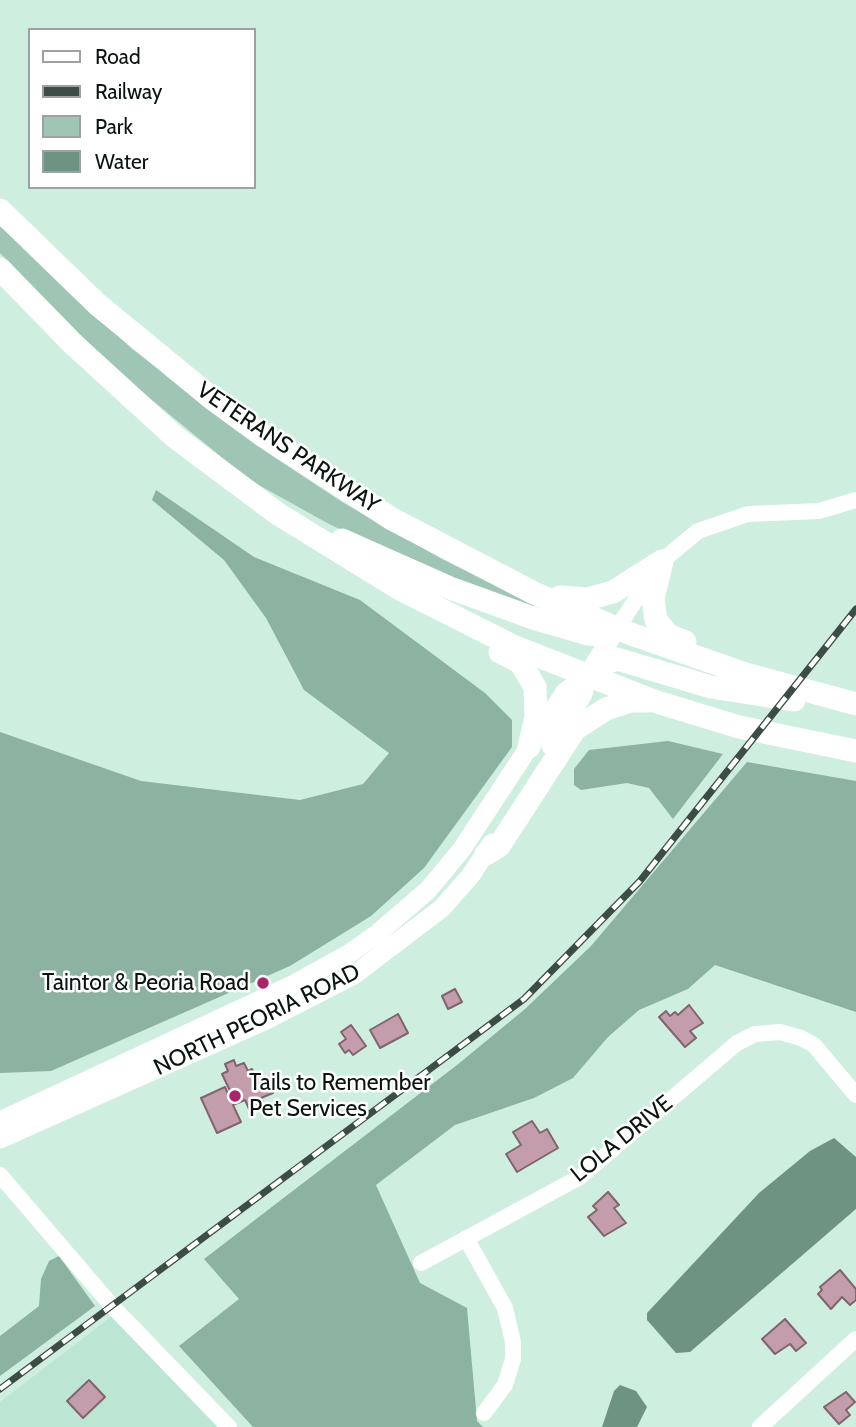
<!DOCTYPE html>
<style>
body{margin:0}
#map{position:relative;width:856px;height:1427px;overflow:hidden;background:#ceeedf;font-family:Cabin,sans-serif}
canvas{display:block}
.legend{position:absolute;left:28px;top:28px;width:228px;height:161px;box-sizing:border-box;background:#fff;border:2px solid #9da19f;margin:0;padding:9px 12px;list-style:none;font-size:21px;color:#0a1510}
.legend li{display:flex;align-items:center;gap:14px;height:35px}
.legend b{width:35px;border:2px solid #9da19f}
</style>
<div id="map">
<canvas width="856" height="1427"></canvas>
<ul class="legend">
<li><b style="height:9px;background:#fff"></b>Road</li>
<li><b style="height:9px;background:#3c4d45"></b>Railway</li>
<li><b style="height:19px;background:#9fc5b4"></b>Park</li>
<li><b style="height:19px;background:#6e9382"></b>Water</li>
</ul>
</div>
<script>
const context = document.querySelector('canvas').getContext('2d');
context.lineJoin = 'round';
function paint(path, color) { context.fillStyle = color; context.fill(path, 'evenodd'); }
const shape = rows => new Path2D(rows.map(r => 'M' + r).join(''));
function trace(path, color, width, dash) { context.strokeStyle = color; context.lineWidth = width; context.lineCap = dash ? 'butt' : 'round'; context.setLineDash(dash || []); context.stroke(path); }
function write(font, color, halo, rows, align = 'center') {
  context.font = font + ' Cabin,sans-serif'; context.lineWidth = 5; context.setLineDash([]); context.textBaseline = 'middle'; context.strokeStyle = halo; context.fillStyle = color; for (const [text, x, y, turn = 0] of rows) {
    context.save(); context.translate(x, y); context.rotate((+turn || 0) * Math.PI / 180); context.textAlign = isNaN(turn) ? turn : align; if (halo) context.strokeText(text, 0, 0); context.fillText(text, 0, 0); context.restore();
  }
}
const built = shape([
 [112,1316,217,1427,0,1427,0,1402]
]);
const green = shape([
 [0,226,131,348,268,453,342,502,442,559,534,605,532,610,392,554,329,524,248,479,113,368,0,253]
]);
const forest = shape([
 [156,490,254,557,360,600,485,693,512,720,512,747,424,868,371,916,290,966,51,1071,0,1073,0,732,141,781,300,800,363,784,389,753,304,690,266,618,224,560,152,500],
 [668,741,723,754,673,819,649,788,627,783,581,790,574,785,574,769,589,750],
 [747,762,856,781,856,1012,715,965,688,989,639,1010,608,1037,573,1078,534,1098,455,1125,376,1185,420,1283,467,1308,477,1421,483,1427,253,1427,179,1346,239,1299,204,1259,457,1065,525,1009,591,946],
 [59,1256,95,1306,0,1376,0,1336,39,1306,41,1279,49,1261]
]);
const water = shape([
 [834,1138,856,1157,856,1209,690,1352,676,1353,647,1320,647,1313,759,1193,810,1151],
 [620,1385,636,1391,647,1407,637,1427,602,1427,614,1391]
]);
const building = shape([
 [455,989,462,1002,448,1009,442,996,455,989],
 [689,1005,703,1023,690,1031,696,1038,685,1047,659,1017,666,1011,670,1016,675,1012,678,1015,689,1005],
 [398,1014,408,1033,380,1048,370,1030,398,1014],
 [351,1025,366,1046,353,1055,349,1050,345,1053,339,1044,346,1039,341,1032,351,1025],
 [234,1060,236,1066,244,1063,248,1071,252,1069,258,1080,265,1077,273,1093,261,1098,264,1104,250,1111,245,1100,233,1105,241,1122,217,1133,201,1098,225,1087,229,1096,232,1095,222,1074,228,1071,225,1064,234,1060],
 [532,1121,540,1133,547,1129,558,1148,517,1172,506,1154,521,1145,513,1132,532,1121],
 [608,1192,619,1205,614,1208,626,1223,604,1236,588,1217,597,1210,593,1206,608,1192],
 [840,1270,856,1289,856,1300,850,1305,842,1297,831,1309,818,1294,822,1290,820,1287,840,1270],
 [785,1319,806,1343,796,1351,790,1344,775,1354,762,1339,785,1319],
 [89,1380,105,1397,83,1418,67,1401,89,1380],
 [846,1392,855,1402,846,1410,850,1415,839,1424,824,1407,846,1392]
]);
const minor = shape([
 [617,628,662,561,698,531,748,514,819,511,856,500],
 [0,1175,112,1306,229,1427],
 [466,1238,505,1308,513,1342,513,1359,505,1385,484,1413],
 [421,1263,580,1177,737,1043,755,1034,780,1032,801,1038,814,1045,856,1095],
 [760,1427,856,1339]
]);
const major = shape([
 [551,746,583,694,587,676,617,628],
 [0,1121,294,984,350,953,377,934,428,890,462,849,565,692,587,676],
 [0,1139,266,1020,354,975,442,908,471,875,492,843]
]);
const highway = shape([
 [0,210,97,304,214,400,262,435,392,519,534,593,631,634,746,674,856,704],
 [0,269,72,343,175,437,278,514,400,589,515,647,654,701,739,727,856,751],
 [342,540,450,588,536,619,588,634,600,635,617,628],
 [662,561,653,599,656,620,668,635,685,642],
 [560,597,587,599,613,592,662,561],
 [500,652,520,662,535,687,536,717,529,747],
 [587,676,599,665,617,659,711,687,794,700],
 [486,854,499,846,575,729,606,709,630,701,647,701]
]);
const rail = shape([
 [0,1389,524,999,640,881,856,609]
]);
const markers = [
 [263,983,7,"#aa246c"],
 [235,1096,7,"#aa246c"]
];
const streetNames = [
 ["VETERANS PARKWAY",288,448,34],
 ["NORTH PEORIA ROAD",257,1020,-26],
 ["LOLA DRIVE",622,1139,-39]
];
const poiNames = [
 ["Taintor & Peoria Road",249,983],
 ["Tails to Remember",249,1083,"left"],
 ["Pet Services",249,1109,"left"]
];
paint(built, '#bde5d3');
paint(green, '#9fc5b4');
paint(forest, '#8cb2a1');
paint(water, '#6e9382');
paint(building, '#c39dab');
trace(building, '#80646f', 2);
trace(minor, '#fff', 16);
trace(major, '#fff', 19);
trace(highway, '#fff', 23);
trace(rail, '#3c4d45', 7);
trace(rail, '#fff', 4.5, [13]);
for (const [x, y, r, color] of markers) { const dot = new Path2D(); dot.arc(x, y, r, 0, 2 * Math.PI); context.fillStyle = color; context.fill(dot); trace(dot, '#fff', 2.5); }
write('23px', '#0a1510', '#fff', streetNames);
write('23px', '#0a1510', '#fff', poiNames, 'right');
</script>
